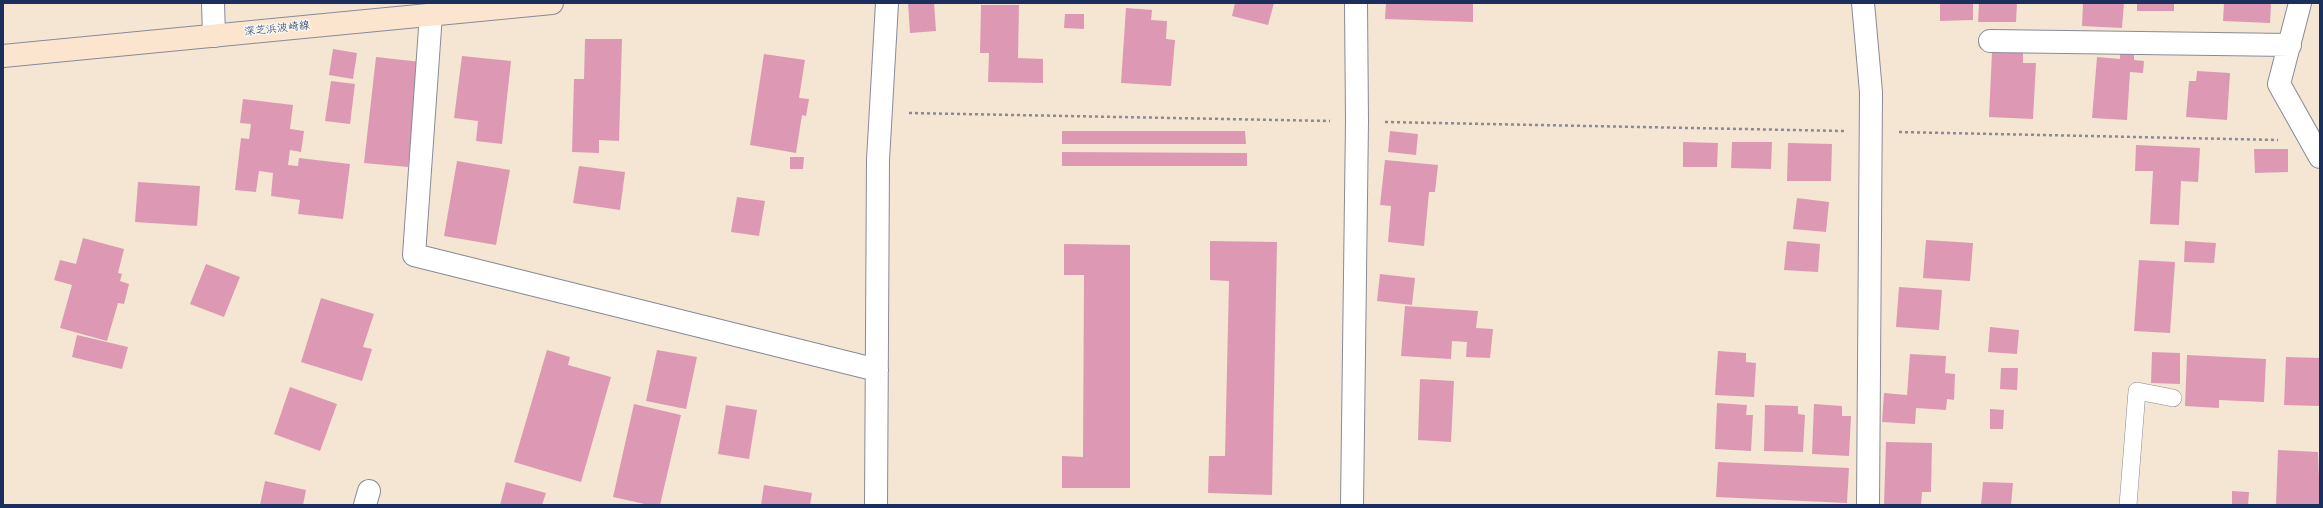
<!DOCTYPE html>
<meta charset="utf-8">
<style>
body{margin:0}
#map{position:relative;width:2323px;height:508px;overflow:hidden;background:#f4e6d3;font-family:Sriracha,sans-serif}
canvas{display:block}
.frame{position:absolute;inset:0;border:4px solid #1b2f5e;pointer-events:none}
</style>
<div id="map">
<canvas width="2323" height="508"></canvas>
<div class="frame"></div>
</div>
<script>
const context = document.querySelector('canvas').getContext('2d');
context.lineJoin = 'round';
function paint(path, color) { context.fillStyle = color; context.fill(path, 'evenodd'); }
const shape = rows => new Path2D(rows.map(r => 'M' + r).join(''));
function trace(path, color, width, dash) { context.strokeStyle = color; context.lineWidth = width; context.lineCap = dash ? 'butt' : 'round'; context.setLineDash(dash || []); context.stroke(path); }
function write(font, color, halo, rows, align = 'center') {
  context.font = font + ' Sriracha,"Klee One",sans-serif'; context.lineWidth = 3; context.setLineDash([]); context.textBaseline = 'middle'; context.strokeStyle = halo; context.fillStyle = color; for (const [text, x, y, turn = 0] of rows) {
    context.save(); context.translate(x, y); context.rotate((+turn || 0) * Math.PI / 180); context.textAlign = isNaN(turn) ? turn : align; if (halo) context.strokeText(text, 0, 0); context.fillText(text, 0, 0); context.restore();
  }
}
const building = shape([
 [908,3,934,3,936,31,910,33],
 [1235,3,1274,3,1268,25,1232,16],
 [1386,3,1473,3,1473,22,1385,19],
 [1940,3,1973,3,1973,20,1940,21],
 [1979,3,2017,3,2016,22,1978,22],
 [2083,3,2124,3,2122,28,2082,26],
 [2137,3,2174,3,2174,11,2137,11],
 [2224,3,2271,3,2270,23,2223,21],
 [981,5,1019,5,1018,58,1043,59,1043,83,988,82,989,53,980,53],
 [1126,8,1152,10,1151,20,1167,21,1166,39,1175,40,1171,86,1121,83],
 [1065,14,1084,14,1084,29,1064,28],
 [585,39,622,39,619,141,599,140,599,153,572,152,574,79,584,79],
 [333,49,357,53,353,79,329,75],
 [1992,52,2023,53,2023,63,2036,63,2033,119,1989,117],
 [2120,53,2134,54,2134,60,2144,61,2143,73,2130,72,2127,120,2092,118,2097,57,2120,59],
 [764,54,805,60,799,98,809,99,806,116,802,115,796,153,750,145],
 [462,56,511,61,502,144,476,141,478,121,454,118],
 [376,57,421,62,408,167,364,163],
 [2197,71,2230,73,2227,120,2186,117,2189,81,2196,81],
 [331,81,355,84,350,124,325,121],
 [243,99,293,105,290,129,304,131,301,152,290,150,288,165,298,166,299,158,350,164,343,219,298,214,300,200,271,196,273,173,259,171,256,192,235,190,241,138,249,139,251,124,240,123],
 [1062,131,1245,131,1246,144,1062,144],
 [1390,131,1418,134,1416,155,1388,152],
 [1683,142,1718,143,1717,167,1683,167],
 [1732,142,1772,142,1771,169,1731,168],
 [1788,143,1832,144,1831,181,1787,181],
 [2136,145,2200,148,2198,182,2181,181,2179,225,2150,224,2153,171,2135,171],
 [2254,149,2288,149,2288,172,2255,173],
 [1062,152,1247,153,1247,166,1062,166],
 [790,157,804,157,803,169,790,169],
 [1385,160,1438,165,1435,192,1429,192,1424,246,1388,242,1391,206,1380,205],
 [457,161,510,170,496,245,444,236],
 [579,166,625,172,620,210,573,203],
 [138,182,200,186,197,226,135,222],
 [737,197,765,201,759,236,731,232],
 [1797,198,1829,202,1826,232,1793,229],
 [83,238,124,249,118,273,122,274,120,281,129,284,124,304,118,303,107,341,60,328,72,285,54,280,60,260,76,264],
 [1926,240,1973,243,1970,281,1923,278],
 [1210,241,1277,242,1272,495,1208,493,1209,456,1225,456,1229,281,1210,280],
 [1787,241,1820,244,1818,272,1784,270],
 [2185,241,2216,243,2214,263,2184,262],
 [1064,244,1130,245,1130,488,1062,488,1062,456,1083,457,1084,275,1064,275],
 [2139,260,2175,262,2170,333,2134,331],
 [206,264,240,277,224,317,190,304],
 [1380,274,1415,278,1412,305,1377,301],
 [1899,287,1942,290,1939,330,1896,327],
 [321,298,374,314,363,347,372,349,362,381,301,362],
 [1405,306,1478,311,1476,328,1493,329,1490,358,1466,357,1467,342,1452,341,1451,359,1401,356],
 [1990,327,2019,330,2017,354,1988,352],
 [77,335,128,347,122,369,72,357],
 [547,350,570,357,568,365,611,377,581,482,514,462],
 [657,350,697,357,686,409,646,401],
 [1718,351,1746,353,1746,362,1756,363,1754,397,1715,395],
 [2152,352,2180,353,2180,384,2151,383],
 [1910,354,1946,356,1945,373,1955,374,1954,400,1947,399,1946,410,1916,408,1915,424,1882,422,1884,393,1907,395],
 [2187,355,2266,359,2264,402,2219,400,2219,408,2185,406],
 [2286,357,2320,358,2319,406,2284,405],
 [2001,368,2018,368,2017,390,2000,389],
 [1420,379,1454,381,1451,442,1418,440],
 [290,387,337,404,320,451,274,434],
 [1717,403,1747,405,1746,415,1753,415,1751,451,1715,449],
 [634,404,681,415,660,505,649,505,613,497],
 [1814,404,1842,406,1842,416,1851,416,1849,456,1812,454],
 [726,405,757,410,749,459,718,454],
 [1765,405,1798,406,1798,414,1805,415,1803,452,1764,451],
 [1990,409,2004,410,2003,429,1990,429],
 [1886,442,1932,443,1931,492,1922,492,1921,505,1884,505],
 [2278,450,2318,452,2320,505,2276,505],
 [1718,462,1849,468,1847,503,1716,497],
 [265,481,306,490,303,505,260,505],
 [506,482,546,493,542,505,500,505],
 [1983,482,2013,483,2011,505,1981,505],
 [764,485,812,493,810,505,761,505],
 [2232,491,2249,492,2248,505,2232,505]
]);
const path = shape([
 [909,113,1330,121],
 [1385,122,1844,131],
 [1899,132,2278,140]
]);
const service = shape([
 [2128,505,2137,391,2173,398]
]);
const minor = shape([
 [213,3,214,36],
 [1863,3,1871,92,1868,505],
 [2300,3,2279,84,2320,157],
 [431,14,414,255,877,370],
 [1990,41,2290,45],
 [365,505,369,491],
 [876,505,878,160,887,3],
 [1352,505,1357,121,1356,3]
]);
const secondary = shape([
 [3,56,552,3]
]);
const streetNames = [
 ["深芝浜波崎線",277,29,-6]
];
paint(building, '#dd99b4');
trace(service, '#888a98', 18);
trace(minor, '#888a98', 24);
trace(secondary, '#888a98', 24);
trace(path, '#888a98', 2.5, [3, 3]);
trace(service, '#fff', 17);
trace(minor, '#fff', 22);
trace(secondary, '#fce5cf', 22);
write('11px', '#1b2f5e', '#f6f6f2', streetNames);
</script>
